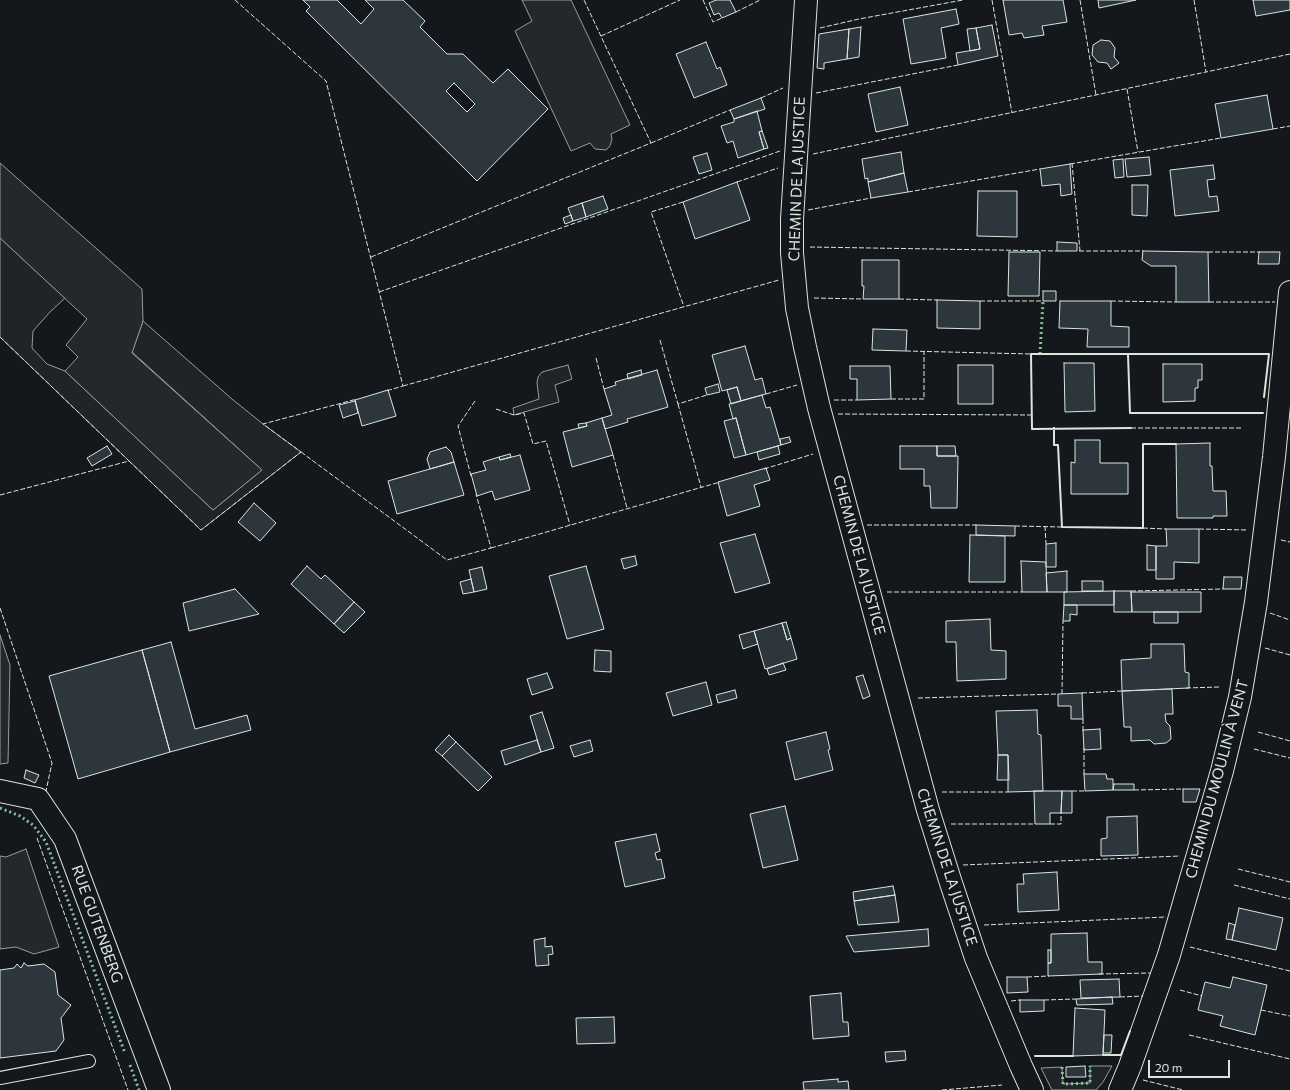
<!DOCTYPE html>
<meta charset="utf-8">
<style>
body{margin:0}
#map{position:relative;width:1290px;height:1090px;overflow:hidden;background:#14181c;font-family:Commissioner,sans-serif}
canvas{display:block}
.scale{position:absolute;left:1148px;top:1060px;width:82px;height:18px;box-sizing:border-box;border:2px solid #d8e6dc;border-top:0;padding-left:5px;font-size:12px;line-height:14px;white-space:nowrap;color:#d8e6dc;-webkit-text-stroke:3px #14181c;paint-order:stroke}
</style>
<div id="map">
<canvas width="1290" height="1090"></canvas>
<div class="scale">20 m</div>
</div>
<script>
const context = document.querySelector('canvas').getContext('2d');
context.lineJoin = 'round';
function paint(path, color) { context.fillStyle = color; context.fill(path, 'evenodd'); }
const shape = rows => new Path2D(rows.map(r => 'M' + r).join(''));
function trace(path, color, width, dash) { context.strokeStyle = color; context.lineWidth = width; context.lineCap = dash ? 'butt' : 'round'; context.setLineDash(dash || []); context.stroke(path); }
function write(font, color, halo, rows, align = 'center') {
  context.font = font + ' Commissioner,sans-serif'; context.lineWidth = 3; context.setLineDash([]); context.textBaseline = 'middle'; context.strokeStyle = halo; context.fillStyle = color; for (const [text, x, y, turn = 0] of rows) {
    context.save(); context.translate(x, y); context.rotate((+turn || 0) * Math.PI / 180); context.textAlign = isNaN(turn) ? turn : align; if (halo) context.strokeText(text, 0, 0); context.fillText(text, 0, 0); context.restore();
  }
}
const green = shape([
 [0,238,65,298,50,312,33,331,32,348,47,364,65,371,213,510,262,470,132,352,143,321,232,399,263,424,301,452,201,530,0,337,0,238],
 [568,365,572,379,555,385,559,402,514,415,513,408,539,399,537,383,538,377,542,372,568,365],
 [1090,1066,1112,1066,1103,1082,1096,1090,1052,1090,1041,1068,1062,1067,1063,1084,1090,1083,1090,1066]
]);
const parking = shape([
 [522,0,571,0,630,125,611,134,612,139,610,146,606,150,595,149,590,143,571,151,515,31,532,21,522,0],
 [0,163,142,289,143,321,132,353,262,470,213,510,65,371,78,357,66,345,87,319,0,238,0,163],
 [0,635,10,665,8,763,0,764,0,635],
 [26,849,59,947,34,954,16,947,0,949,0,856,6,857,26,849]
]);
const building = shape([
 [303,0,337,0,361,24,374,9,365,0,403,0,425,21,420,27,447,54,463,54,493,83,508,69,548,109,477,181,306,11,310,7,303,0],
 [454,83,475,104,467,112,446,91,454,83],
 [716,0,730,0,736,12,722,18,719,13,714,15,709,3,716,0],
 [1003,0,1063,0,1067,22,1042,26,1044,35,1024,38,1022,33,1009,35,1003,0],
 [1098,0,1136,0,1099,8,1098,0],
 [1253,0,1290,0,1290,10,1256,16,1253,0],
 [956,9,959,24,941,28,946,58,911,64,903,19,956,9],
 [992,25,998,56,958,65,956,53,980,49,976,28,992,25],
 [861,27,859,57,847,59,849,29,861,27],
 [976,28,980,49,970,51,967,29,976,28],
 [849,29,847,59,824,63,824,69,817,68,819,34,849,29],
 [1101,40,1110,41,1115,48,1114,57,1119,63,1111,69,1107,63,1098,62,1092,55,1093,45,1101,40],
 [706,42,717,69,720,67,727,85,694,98,676,54,706,42],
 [900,87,908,125,876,132,868,94,900,87],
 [1267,95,1273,129,1221,138,1215,104,1267,95],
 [761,98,765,109,734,119,730,110,761,98],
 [757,111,762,131,759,132,764,149,738,158,733,141,727,143,721,126,734,122,734,119,757,111],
 [762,131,768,148,764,149,759,132,762,131],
 [901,152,904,173,868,182,868,178,865,179,862,159,901,152],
 [707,153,712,170,699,174,693,157,707,153],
 [1149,157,1151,175,1127,177,1125,159,1149,157],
 [1123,159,1124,177,1115,178,1113,160,1123,159],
 [1070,164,1072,194,1061,196,1060,184,1042,186,1040,169,1070,164],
 [1213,165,1215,179,1207,180,1209,197,1217,196,1219,211,1175,216,1170,170,1213,165],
 [904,173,908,192,871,198,868,182,904,173],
 [737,182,750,220,695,239,683,202,737,182],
 [1132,185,1148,185,1147,216,1132,215,1132,185],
 [978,191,1017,191,1017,237,977,236,978,191],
 [603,196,608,209,586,217,582,203,603,196],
 [582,203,586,217,573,221,568,208,582,203],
 [571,215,573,221,565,224,563,218,571,215],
 [1057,242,1077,243,1077,251,1057,251,1057,242],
 [1143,251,1208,252,1209,302,1176,302,1176,266,1151,266,1142,260,1143,251],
 [1009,252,1040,252,1039,296,1008,296,1009,252],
 [1259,252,1280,252,1279,264,1258,264,1259,252],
 [862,260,899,260,899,299,863,299,864,286,862,286,862,260],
 [1043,291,1056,291,1056,301,1043,301,1043,291],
 [937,300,980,301,980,329,937,328,937,300],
 [1060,301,1111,301,1111,326,1129,327,1129,347,1087,347,1088,329,1059,328,1060,301],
 [873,329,907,330,906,351,872,350,873,329],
 [745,346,755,380,762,378,766,394,741,401,737,387,722,391,712,355,745,346],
 [1064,363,1094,363,1095,411,1065,412,1064,363],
 [1163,364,1202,364,1202,380,1198,380,1198,388,1195,388,1195,401,1163,402,1163,364],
 [958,365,993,365,993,404,958,404,958,365],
 [850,366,890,366,891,399,857,400,857,379,850,379,850,366],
 [641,370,642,375,628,379,627,374,641,370],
 [657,370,668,407,627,419,628,422,605,429,602,418,612,415,604,389,616,385,615,382,657,370],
 [718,384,720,392,707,395,705,388,718,384],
 [737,387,741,401,731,404,727,390,737,387],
 [388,390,396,416,362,426,355,400,388,390],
 [762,395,766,408,770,407,781,445,746,455,736,418,733,419,729,404,762,395],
 [355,401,358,413,343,418,339,405,355,401],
 [602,418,613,455,572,467,563,432,587,426,586,423,602,418],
 [736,418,746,455,734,458,724,421,736,418],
 [586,423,587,426,579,428,578,424,586,423],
 [789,437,791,442,781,445,780,439,789,437],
 [1075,440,1100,440,1100,463,1128,463,1128,494,1071,494,1071,462,1075,463,1075,440],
 [1210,443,1210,466,1212,466,1213,491,1226,491,1227,516,1213,516,1213,518,1177,518,1176,444,1210,443],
 [107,446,112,454,92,466,87,458,107,446],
 [778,446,780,454,759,460,757,452,778,446],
 [900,446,937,446,937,456,958,456,957,508,931,508,930,486,924,486,924,469,900,469,900,446],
 [937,446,955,446,956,456,937,456,937,446],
 [446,447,451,452,454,462,430,469,427,459,430,452,446,447],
 [510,454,511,457,500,460,499,457,510,454],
 [520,455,530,490,495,500,492,491,477,496,471,474,486,470,483,462,499,457,500,460,520,455],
 [454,462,464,495,397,514,388,481,454,462],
 [766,468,770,480,754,485,760,506,727,516,718,482,766,468],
 [254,503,276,523,260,541,238,522,254,503],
 [976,525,1015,526,1015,536,976,535,976,525],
 [1166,529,1199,529,1199,563,1174,562,1174,579,1156,579,1156,546,1167,546,1166,529],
 [755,534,770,583,735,593,720,543,755,534],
 [970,535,1005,536,1005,582,969,582,970,535],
 [1056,543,1056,567,1046,567,1046,544,1056,543],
 [1147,545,1156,546,1156,570,1147,570,1147,545],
 [635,556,637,565,624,569,621,559,635,556],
 [1021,561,1046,562,1047,592,1022,592,1021,561],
 [307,566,321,579,325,575,354,602,334,624,291,584,307,566],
 [586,566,604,629,567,639,549,576,586,566],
 [482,567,487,589,474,592,469,570,482,567],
 [1067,571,1067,592,1047,592,1046,573,1067,571],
 [1224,577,1242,577,1241,589,1223,589,1224,577],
 [471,579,474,592,463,594,460,582,471,579],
 [1082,581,1103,581,1103,591,1082,591,1082,581],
 [235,589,259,614,189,631,183,603,235,589],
 [1114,591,1131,591,1132,612,1114,612,1114,591],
 [1114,591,1114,605,1064,605,1064,592,1114,591],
 [1131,592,1201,592,1201,612,1132,612,1131,592],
 [354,602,365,612,344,633,334,624,354,602],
 [1064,605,1077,605,1077,615,1070,614,1070,621,1063,621,1064,605],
 [1154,612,1178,612,1178,623,1154,623,1154,612],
 [990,619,991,650,1006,651,1006,679,957,681,956,642,946,642,946,621,990,619],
 [786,622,791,638,787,640,782,623,786,622],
 [782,623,787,640,791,638,797,659,765,669,754,631,782,623],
 [754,631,758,644,743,649,739,635,754,631],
 [171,642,195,729,247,715,251,730,170,752,142,650,171,642],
 [1151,644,1184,644,1185,672,1189,673,1189,688,1122,691,1121,660,1151,658,1151,644],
 [142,650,170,752,78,779,49,676,142,650],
 [595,650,611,651,611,672,594,671,595,650],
 [783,663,786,670,769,675,767,669,783,663],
 [547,673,553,688,532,695,527,679,547,673],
 [863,675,870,696,863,699,856,677,863,675],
 [706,682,712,705,673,716,666,693,706,682],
 [1172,689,1173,714,1165,714,1166,722,1170,726,1171,739,1166,743,1154,744,1150,740,1131,741,1131,727,1124,727,1122,691,1172,689],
 [735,690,737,698,718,703,716,695,735,690],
 [1082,693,1083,719,1071,719,1071,706,1058,706,1058,694,1082,693],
 [1037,710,1038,734,1041,735,1043,791,1008,792,1008,755,998,755,996,711,1037,710],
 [542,712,554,748,541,752,530,716,542,712],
 [1100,729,1101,749,1084,750,1083,730,1100,729],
 [826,732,830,749,828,750,833,770,795,780,786,742,826,732],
 [449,735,456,742,442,756,435,750,449,735],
 [537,740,541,752,505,765,501,751,537,740],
 [590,740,593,751,574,757,570,746,590,740],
 [456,742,492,777,478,791,442,756,456,742],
 [998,755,1008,755,1009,780,997,780,998,755],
 [26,770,39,775,35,783,24,778,26,770],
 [1084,774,1106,774,1107,779,1113,779,1113,790,1085,791,1084,774],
 [1114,784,1134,784,1134,790,1113,790,1114,784],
 [1183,789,1200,789,1196,802,1183,802,1183,789],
 [1034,791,1062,791,1061,813,1050,813,1050,824,1035,824,1034,791],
 [1062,791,1072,791,1072,813,1061,813,1062,791],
 [785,806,798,860,763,868,750,814,785,806],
 [1137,816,1138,855,1101,856,1101,839,1107,838,1107,817,1137,816],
 [656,834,660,851,655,853,657,860,661,859,665,878,625,887,615,842,656,834],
 [1057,872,1059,910,1018,912,1017,884,1024,884,1023,874,1057,872],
 [893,886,895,895,854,901,853,892,893,886],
 [895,895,899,922,858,925,854,901,895,895],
 [1239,908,1283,918,1276,950,1232,940,1239,908],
 [1229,923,1235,925,1232,940,1226,939,1229,923],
 [928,929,929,946,854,952,846,936,928,929],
 [1087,933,1088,962,1102,962,1102,974,1048,976,1048,963,1051,963,1051,934,1087,933],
 [545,938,545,947,552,946,553,954,548,955,549,965,536,966,534,940,545,938],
 [1048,950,1051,950,1051,963,1048,963,1048,950],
 [24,963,28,966,44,964,55,972,58,995,71,1005,61,1018,64,1040,56,1051,0,1058,0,970,14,968,17,964,21,968,24,963],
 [1007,977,1027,977,1028,992,1007,993,1007,977],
 [1233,977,1267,985,1255,1035,1220,1026,1223,1016,1198,1010,1205,982,1230,988,1233,977],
 [1119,979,1120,997,1081,998,1080,980,1119,979],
 [841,993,843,1022,848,1022,849,1036,813,1039,810,996,841,993],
 [1112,997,1113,1004,1077,1005,1076,999,1112,997],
 [1020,1000,1044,1000,1044,1011,1020,1012,1020,1000],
 [1075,1008,1105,1010,1103,1055,1073,1056,1075,1008],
 [614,1017,615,1043,577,1044,576,1018,614,1017],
 [1104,1035,1112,1035,1111,1053,1103,1053,1104,1035],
 [905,1051,906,1060,886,1062,885,1052,905,1051],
 [1085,1066,1086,1077,1066,1077,1066,1067,1085,1066],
 [838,1079,838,1082,848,1081,849,1090,804,1090,803,1082,838,1079]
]);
const service = shape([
 [0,1078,89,1061]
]);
const minor = shape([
 [806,0,792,219,792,253,797,308,805,347,819,408,928,810,950,880,976,958,1021,1066,1032,1090],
 [0,791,38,799,65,839,159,1090],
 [1120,1090,1130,1066,1169,955,1222,771,1240,697,1256,602,1274,457,1290,292]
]);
const hedge = shape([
 [1040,354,1043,301],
 [0,808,20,816,33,825,46,842,125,1053],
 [130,1065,139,1090],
 [1062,1067,1063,1084,1090,1083,1090,1066]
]);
const fence = shape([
 [235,0,326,81,403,386,386,391],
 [703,0,713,22,722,18],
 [992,0,1012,113],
 [1080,0,1096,95],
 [1194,0,1206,72,1290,54],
 [736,12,760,0],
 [820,28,859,19,963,0],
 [601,36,680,0],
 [1127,89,1138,152],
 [816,93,958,65],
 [761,98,783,88],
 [1273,129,1290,126],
 [651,143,730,110],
 [813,154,1206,72],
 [1072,163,1080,251],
 [1070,164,1221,138],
 [737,182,778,168],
 [908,192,1040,169],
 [683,202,651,212,684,307],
 [808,210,871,198],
 [810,247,1057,251],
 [1079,251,1143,251],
 [1208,252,1259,252],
 [371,257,651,143,584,0],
 [379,292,780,151],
 [814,298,863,299],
 [899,299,937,300],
 [980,301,1043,301],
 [1111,301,1176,302],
 [1209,302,1275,302],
 [0,337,129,461],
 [660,340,678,404,707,395],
 [906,351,1031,354],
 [596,358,604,389],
 [403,386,779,280],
 [766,394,797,385],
 [891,399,924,399,924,352],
 [834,400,857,400],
 [678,404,701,487],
 [496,409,514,415,524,413,533,444,546,441,570,525],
 [838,414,1032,415],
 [1131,428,1242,428],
 [301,452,447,560,491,548,476,494],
 [613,455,627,508],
 [764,469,813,454],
 [471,476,458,426,475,401],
 [0,495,129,461,201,530,301,452,263,424,357,399],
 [867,525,976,525],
 [1015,526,1062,527],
 [1045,526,1046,544],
 [1143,528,1166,529],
 [1199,529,1247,530],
 [1281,540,1290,542],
 [491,548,720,482],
 [1131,591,1223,589],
 [887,592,1022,592],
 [0,608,52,763,46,791],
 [1270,613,1290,620],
 [1265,648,1290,655],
 [1186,688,1219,687],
 [1082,693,1122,691],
 [1062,694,1063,621],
 [918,698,1058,694],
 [1083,719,1083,732],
 [1258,732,1290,741],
 [1084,748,1084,774],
 [1254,749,1290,758],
 [1134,790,1183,789],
 [1072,791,1085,791],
 [942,792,1008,792],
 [951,824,1035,824],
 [1050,824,1061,824,1061,813],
 [37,838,128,1090],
 [963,865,1180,856],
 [1238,869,1290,882],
 [1234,885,1290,899],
 [984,925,1166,917],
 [1190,947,1290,971],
 [1099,974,1150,973],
 [1027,977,1049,976],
 [1180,990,1202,996],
 [1120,997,1143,996],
 [1044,1000,1076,999],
 [1011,1001,1020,1000],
 [1261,1010,1290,1016],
 [1189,1035,1290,1059],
 [1143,1080,1183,1090],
 [942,1090,1002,1085]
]);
const wall = shape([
 [1128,354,1269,354,1264,397],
 [1054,428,1054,445,1058,445,1062,527,1143,528,1143,444,1176,444],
 [1131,428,1032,429,1031,354,1128,354,1130,413,1263,413],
 [1103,1055,1121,1055,1130,1031],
 [1035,1056,1073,1056]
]);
const streetNames = [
 ["CHEMIN DE LA JUSTICE",797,179,-88],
 ["CHEMIN DE LA JUSTICE",859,555,75],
 ["CHEMIN DU MOULIN À VENT",1217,779,-75],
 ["CHEMIN DE LA JUSTICE",947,867,72],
 ["RUE GUTENBERG",97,924,70]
];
paint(green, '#202428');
trace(green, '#939e99', 1);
paint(parking, '#24282b');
trace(parking, '#939e99', 1);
paint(building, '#2c363c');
trace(building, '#d8e6dc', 1);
trace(service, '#d8e6dc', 14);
trace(minor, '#d8e6dc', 24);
trace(service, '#14181c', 12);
trace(minor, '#14181c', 22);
trace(hedge, '#8ac095', 3, [2, 3]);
trace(fence, '#d8e6dc', 1, [5, 2]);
trace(wall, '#d8e6dc', 2);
write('15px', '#d8e6dc', '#14181c', streetNames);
</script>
